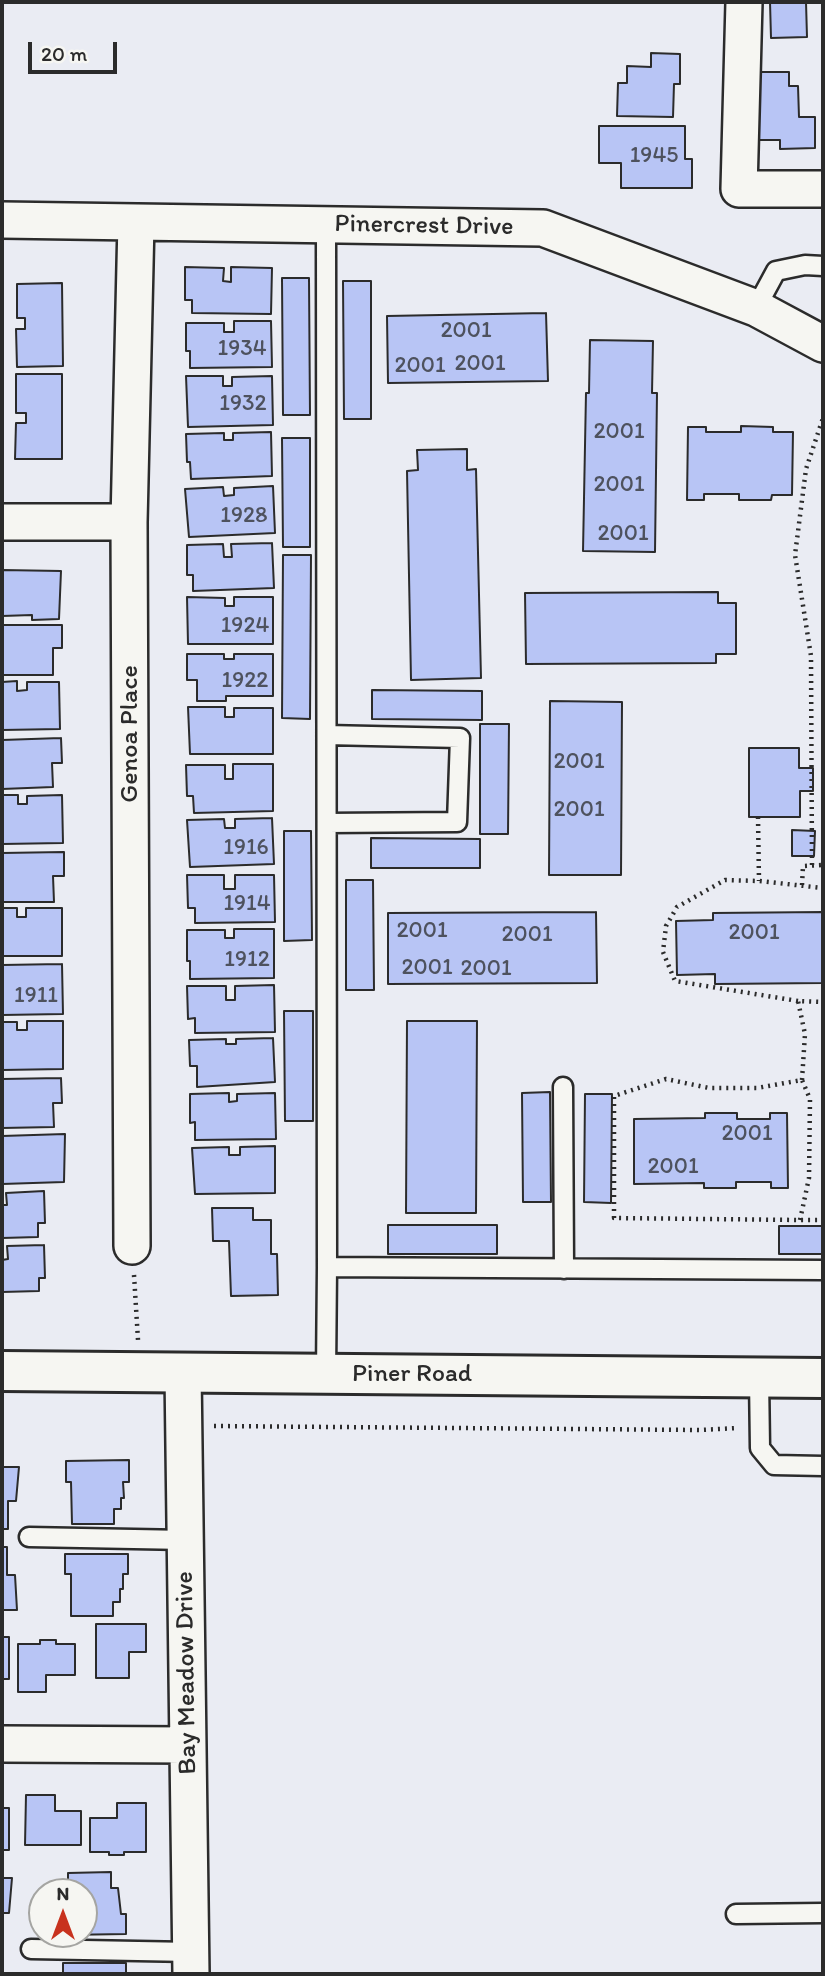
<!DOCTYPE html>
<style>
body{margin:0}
#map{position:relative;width:825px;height:1976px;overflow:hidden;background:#eaecf3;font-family:Itim,sans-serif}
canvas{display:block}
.frame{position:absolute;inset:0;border:4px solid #2b2b2b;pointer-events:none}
.north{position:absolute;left:28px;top:1878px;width:70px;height:70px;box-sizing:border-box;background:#f6f6f2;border:2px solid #a5a5a2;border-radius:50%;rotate:0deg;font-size:19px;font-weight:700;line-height:28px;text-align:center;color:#2b2b2b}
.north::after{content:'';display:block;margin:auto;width:24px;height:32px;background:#c8321e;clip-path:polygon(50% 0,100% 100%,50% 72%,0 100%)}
.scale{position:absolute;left:28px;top:42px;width:89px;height:32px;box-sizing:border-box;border:4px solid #2b2b2b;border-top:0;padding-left:9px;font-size:21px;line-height:24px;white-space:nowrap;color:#2b2b2b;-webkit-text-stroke:5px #f6f6f2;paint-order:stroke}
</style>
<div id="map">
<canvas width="825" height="1976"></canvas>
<div class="frame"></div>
<div class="north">N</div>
<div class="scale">20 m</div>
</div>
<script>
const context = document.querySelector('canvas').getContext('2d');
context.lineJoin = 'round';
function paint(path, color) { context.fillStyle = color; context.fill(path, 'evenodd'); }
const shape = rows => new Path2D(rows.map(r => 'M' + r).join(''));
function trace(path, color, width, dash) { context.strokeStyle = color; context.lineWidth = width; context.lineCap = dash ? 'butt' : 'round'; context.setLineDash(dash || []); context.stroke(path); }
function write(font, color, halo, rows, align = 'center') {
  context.font = font + ' Itim,sans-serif'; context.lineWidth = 5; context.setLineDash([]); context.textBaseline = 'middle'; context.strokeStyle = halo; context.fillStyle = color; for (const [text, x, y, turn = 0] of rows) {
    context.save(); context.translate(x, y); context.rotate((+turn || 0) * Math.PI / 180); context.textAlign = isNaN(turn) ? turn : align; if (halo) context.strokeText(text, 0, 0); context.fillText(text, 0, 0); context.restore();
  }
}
const building = shape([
 [770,2,806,2,807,37,771,38,770,2],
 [651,53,680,54,680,84,674,84,673,117,617,116,618,83,627,83,627,66,651,67,651,53],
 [751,72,789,72,789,86,798,86,799,117,815,117,815,148,780,149,780,140,752,140,751,72],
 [599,126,685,126,685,159,692,159,692,188,621,188,621,163,599,163,599,126],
 [185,267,224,268,223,281,231,282,231,267,272,268,271,314,192,313,192,300,185,300,185,267],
 [282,278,309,278,310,415,283,415,282,278],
 [343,281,371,281,371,419,344,419,343,281],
 [62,283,63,366,17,367,16,329,25,329,25,318,17,318,17,284,62,283],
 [546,313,548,381,388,383,387,316,546,313],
 [234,321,271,321,272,367,190,368,190,351,186,351,186,323,224,323,224,332,234,332,234,321],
 [590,340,653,341,652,393,657,393,655,552,583,551,586,393,589,393,590,340],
 [16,374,62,374,62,459,15,459,16,423,26,423,26,413,16,413,16,374],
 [186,376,223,376,223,386,232,386,232,377,272,376,273,425,188,427,186,376],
 [741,426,773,427,773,432,793,432,792,495,772,495,771,500,739,500,739,494,704,494,704,500,687,500,688,427,706,427,706,432,741,432,741,426],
 [271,432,272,476,191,479,190,462,187,462,186,434,224,433,224,440,233,440,233,433,271,432],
 [282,438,310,438,310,547,283,547,282,438],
 [467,449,467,470,476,469,481,678,411,680,407,471,418,470,417,450,467,449],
 [273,486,275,533,189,537,185,489,223,487,224,496,234,495,234,488,273,486],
 [272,543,274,588,193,591,193,575,187,575,187,545,223,544,224,557,232,557,231,544,272,543],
 [283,555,311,555,310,719,282,718,283,555],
 [2,570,61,571,59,619,32,620,32,615,2,616,2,570],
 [718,592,718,603,736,603,736,654,716,654,716,663,526,664,525,593,718,592],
 [187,597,225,598,225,606,234,606,234,597,273,597,273,644,188,644,187,597],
 [2,625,62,625,62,648,53,648,53,675,2,675,2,625],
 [187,654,224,654,224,659,234,659,234,654,273,654,273,696,226,696,226,701,197,701,197,680,187,680,187,654],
 [17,681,17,691,27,690,27,682,59,682,60,729,2,730,2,682,17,681],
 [372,690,482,691,482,720,372,719,372,690],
 [550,701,622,702,621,875,549,875,550,701],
 [188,707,225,707,225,717,234,717,234,708,273,708,273,754,190,754,188,707],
 [480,724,509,724,508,834,480,834,480,724],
 [61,738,62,763,52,763,53,787,2,789,2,740,61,738],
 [749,748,799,748,799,768,813,768,813,791,800,791,800,817,749,817,749,748],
 [233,764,273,764,273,811,194,813,193,796,187,796,186,765,225,765,225,779,233,779,233,764],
 [2,795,18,795,18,804,27,804,27,796,62,795,63,843,2,844,2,795],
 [272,818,274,864,190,867,187,820,224,819,225,828,235,828,235,819,272,818],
 [792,830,815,831,814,856,792,856,792,830],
 [284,831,311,831,312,940,284,941,284,831],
 [371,838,480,839,480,868,371,868,371,838],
 [64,852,64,876,53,876,54,902,2,902,2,853,64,852],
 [187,875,224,875,224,889,235,889,235,875,274,875,275,922,195,923,195,908,188,908,187,875],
 [346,880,373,880,374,990,346,990,346,880],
 [2,908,17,908,17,917,26,917,26,908,62,908,62,956,2,956,2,908],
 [596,912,597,983,388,984,388,913,596,912],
 [823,912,823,983,715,984,715,974,677,975,676,921,713,920,713,913,823,912],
 [234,929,274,929,274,978,190,979,190,961,187,961,187,930,225,930,225,938,234,938,234,929],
 [62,964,63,1014,2,1015,2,965,62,964],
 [274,985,275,1032,195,1033,195,1018,188,1019,187,986,226,986,226,1000,235,1000,235,986,274,985],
 [284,1011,313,1011,313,1121,285,1121,284,1011],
 [27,1021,63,1021,63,1069,2,1070,2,1022,17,1022,17,1030,27,1030,27,1021],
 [407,1021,477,1021,476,1213,406,1213,407,1021],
 [273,1038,275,1082,197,1087,197,1066,190,1066,189,1040,226,1039,226,1044,236,1044,236,1039,273,1038],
 [61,1078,62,1103,53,1103,54,1127,2,1128,2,1079,61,1078],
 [550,1092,551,1202,523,1202,522,1093,550,1092],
 [229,1093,229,1102,237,1101,237,1094,275,1093,276,1139,195,1140,195,1122,190,1123,190,1094,229,1093],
 [585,1094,612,1094,611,1203,584,1202,585,1094],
 [705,1113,737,1113,737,1119,770,1119,770,1113,787,1113,788,1188,771,1188,771,1182,736,1182,736,1188,704,1188,704,1183,634,1184,634,1119,705,1118,705,1113],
 [65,1134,64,1182,2,1184,2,1136,65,1134],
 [275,1146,275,1193,195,1194,192,1148,229,1147,229,1155,240,1155,240,1147,275,1146],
 [44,1191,45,1223,38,1223,38,1237,2,1238,2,1205,7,1205,6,1193,44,1191],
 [212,1208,253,1208,253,1220,271,1220,271,1254,277,1254,278,1295,231,1296,229,1241,213,1241,212,1208],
 [388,1225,497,1225,497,1254,388,1254,388,1225],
 [779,1226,823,1226,823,1254,779,1254,779,1226],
 [44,1245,45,1278,39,1278,39,1291,2,1292,2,1260,8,1259,7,1246,44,1245],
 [129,1460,129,1482,123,1482,124,1498,121,1498,121,1509,114,1509,114,1524,72,1524,71,1482,66,1482,66,1461,129,1460],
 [2,1467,19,1467,16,1501,8,1501,8,1529,2,1529,2,1467],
 [2,1547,7,1547,7,1575,15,1575,17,1610,2,1610,2,1547],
 [65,1554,128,1554,128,1574,123,1574,123,1589,120,1589,120,1602,113,1602,113,1616,71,1616,71,1574,65,1574,65,1554],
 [96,1624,146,1624,146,1652,129,1652,129,1678,96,1678,96,1624],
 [2,1637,9,1637,9,1679,2,1679,2,1637],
 [40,1640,56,1640,56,1644,75,1644,75,1675,46,1675,46,1692,18,1692,18,1644,40,1644,40,1640],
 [26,1795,55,1795,55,1811,81,1811,81,1845,25,1845,26,1795],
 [117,1803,146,1803,146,1852,124,1852,124,1855,109,1855,109,1852,90,1852,90,1818,117,1818,117,1803],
 [2,1808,9,1808,9,1850,2,1850,2,1808],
 [111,1872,111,1888,118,1888,121,1914,126,1914,126,1934,63,1935,84,1934,84,1892,68,1892,68,1873,111,1872],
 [2,1878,12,1878,9,1913,2,1913,2,1878],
 [63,1963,126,1963,126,1974,63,1974,63,1963]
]);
const path = shape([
 [758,817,759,881],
 [812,865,811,656,795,555,806,469,823,418],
 [802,885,803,866,823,865],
 [798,1001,675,981,663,952,666,926,677,907,725,880,759,881,823,888],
 [802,1080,805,1034,798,1001,823,1002],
 [800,1220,809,1178,810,1099,802,1080,757,1088,709,1088,666,1079,614,1096,614,1218,800,1220,823,1220],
 [134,1275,138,1340],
 [214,1426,699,1430,738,1428]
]);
const service = shape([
 [326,225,327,1267],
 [756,308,776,271,805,265,823,266],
 [327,735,460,738,457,822,327,823],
 [563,1087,564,1269],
 [326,1374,327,1267,823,1270],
 [759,1377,760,1448,774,1465,823,1466],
 [29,1537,186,1540],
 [736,1914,823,1913],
 [31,1949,191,1952]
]);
const minor = shape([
 [744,2,739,189,823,189],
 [2,220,543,228,756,308,823,344],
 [2,522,129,522],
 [132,1246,129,522,136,222],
 [183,1372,191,1974],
 [2,1744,188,1745]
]);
const secondary = shape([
 [2,1371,823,1378]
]);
const numberNames = [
 ["1945",654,156],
 ["2001",466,331],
 ["1934",242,349],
 ["2001",480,364],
 ["2001",420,366],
 ["1932",243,404],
 ["2001",619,432],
 ["2001",619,485],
 ["1928",244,516],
 ["2001",623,534],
 ["1924",245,626],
 ["1922",245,681],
 ["2001",579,762],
 ["2001",579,810],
 ["1916",246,848],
 ["1914",247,904],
 ["2001",422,931],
 ["2001",754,933],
 ["2001",527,935],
 ["1912",247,960],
 ["2001",427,968],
 ["2001",486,969],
 ["1911",36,996],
 ["2001",747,1134],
 ["2001",673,1167]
];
const streetNames = [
 ["Pinercrest Drive",424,226,1],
 ["Genoa Place",130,734,-90],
 ["Piner Road",412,1374],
 ["Bay Meadow Drive",187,1673,-91]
];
paint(building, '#b8c5f5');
trace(building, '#2b2b2b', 2);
trace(service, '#2b2b2b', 23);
trace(minor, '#2b2b2b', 40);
trace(secondary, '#2b2b2b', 44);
trace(path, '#2b2b2b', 4.5, [2, 5]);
trace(service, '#f6f6f2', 18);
trace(minor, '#f6f6f2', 35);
trace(secondary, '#f6f6f2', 38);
write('23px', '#4e525e', null, numberNames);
write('26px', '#2b2b2b', '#f6f6f2', streetNames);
</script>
